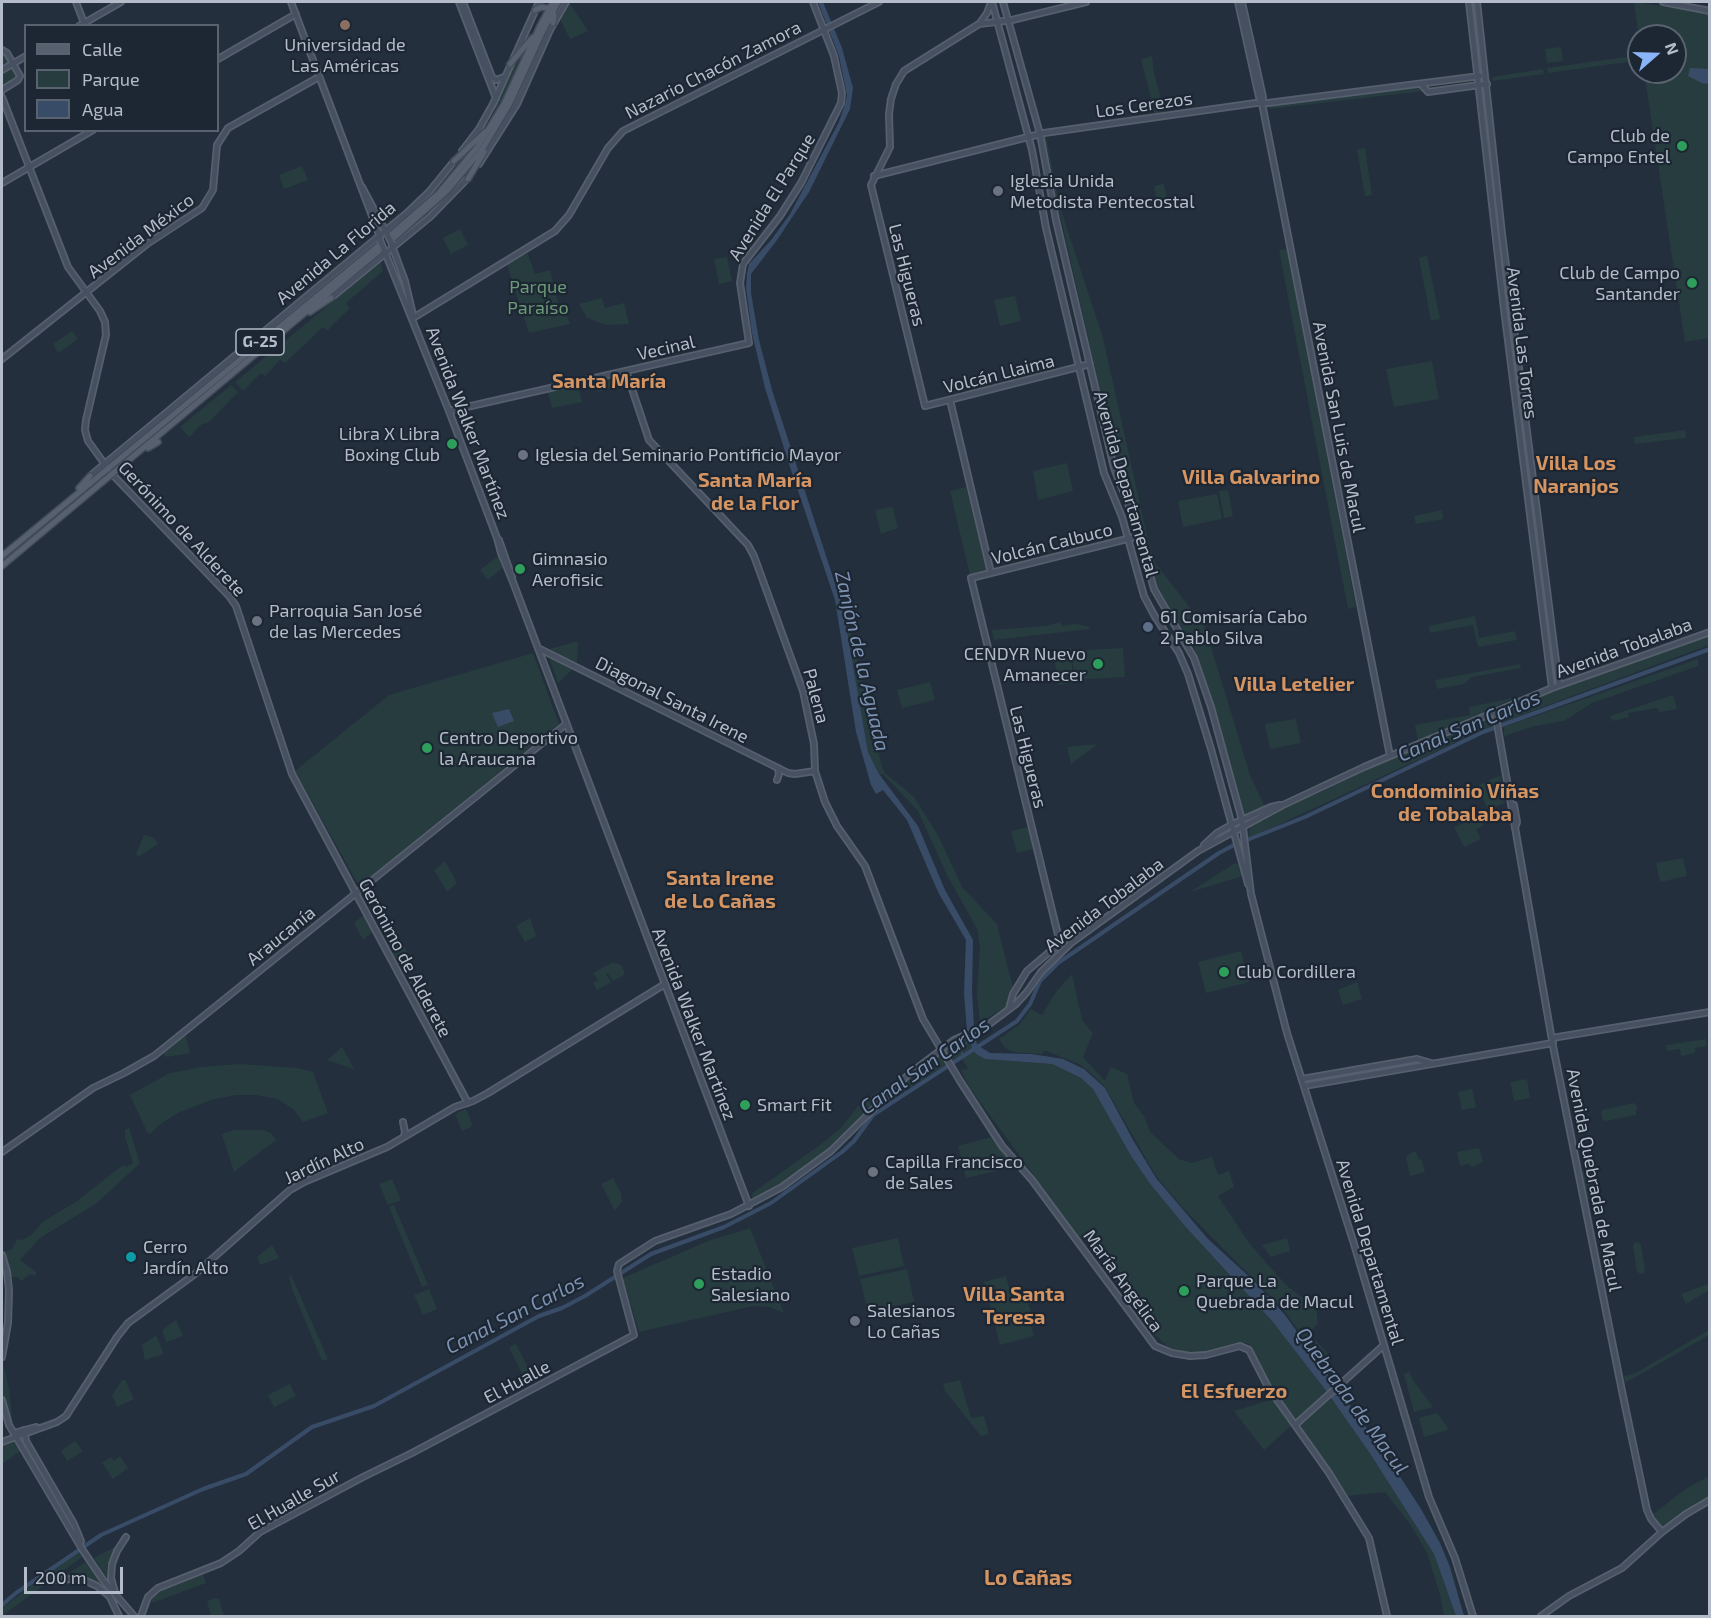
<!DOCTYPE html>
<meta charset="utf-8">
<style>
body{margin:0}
#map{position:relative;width:1711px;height:1618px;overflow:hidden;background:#242f3e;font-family:"Exo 2",sans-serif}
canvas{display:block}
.frame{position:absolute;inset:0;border:3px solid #b4bcc9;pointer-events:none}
.legend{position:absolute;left:24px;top:24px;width:195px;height:108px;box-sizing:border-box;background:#1d2633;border:2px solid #59626f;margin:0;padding:8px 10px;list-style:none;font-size:18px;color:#b4bcc9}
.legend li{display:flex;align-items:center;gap:12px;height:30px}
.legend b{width:30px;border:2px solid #59626f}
.north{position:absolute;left:1627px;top:24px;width:60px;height:60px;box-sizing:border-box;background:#1d2633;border:2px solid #59626f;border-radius:50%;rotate:70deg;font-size:16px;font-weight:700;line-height:24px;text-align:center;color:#b4bcc9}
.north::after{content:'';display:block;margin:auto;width:21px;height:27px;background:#8ab4f8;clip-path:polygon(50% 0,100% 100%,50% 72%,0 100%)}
.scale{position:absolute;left:24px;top:1567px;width:99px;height:27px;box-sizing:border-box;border:3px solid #b4bcc9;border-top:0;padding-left:8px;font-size:18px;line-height:21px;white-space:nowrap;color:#b4bcc9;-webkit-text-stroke:4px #1d2633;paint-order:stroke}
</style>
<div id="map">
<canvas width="1711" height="1618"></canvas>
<div class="frame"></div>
<ul class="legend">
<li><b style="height:8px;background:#56606e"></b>Calle</li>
<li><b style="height:16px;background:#263c3f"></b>Parque</li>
<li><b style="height:16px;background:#394c67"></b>Agua</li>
</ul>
<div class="north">N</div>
<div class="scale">200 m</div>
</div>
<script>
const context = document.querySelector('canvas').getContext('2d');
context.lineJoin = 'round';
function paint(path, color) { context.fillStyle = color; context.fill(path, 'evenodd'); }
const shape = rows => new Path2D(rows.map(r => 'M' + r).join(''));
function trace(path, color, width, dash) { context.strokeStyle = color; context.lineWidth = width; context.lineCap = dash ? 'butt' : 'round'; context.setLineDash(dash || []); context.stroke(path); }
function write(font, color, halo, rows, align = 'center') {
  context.font = font + ' "Exo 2",sans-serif'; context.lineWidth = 4.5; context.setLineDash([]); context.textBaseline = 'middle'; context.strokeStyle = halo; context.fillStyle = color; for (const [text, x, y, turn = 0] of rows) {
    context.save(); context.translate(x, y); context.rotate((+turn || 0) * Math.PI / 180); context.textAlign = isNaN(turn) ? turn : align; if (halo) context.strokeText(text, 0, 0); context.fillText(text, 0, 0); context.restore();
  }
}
const green = shape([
 [569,2,588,31,570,39,559,17],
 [1634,2,1709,13,1709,338,1685,342,1644,72,1675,72,1675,36,1639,36,1639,39],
 [527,47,507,94,498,110,492,109,512,66],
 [1561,47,1563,61,1547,63,1545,49],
 [3,53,18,76,2,86,2,54],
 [1152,56,1154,73,1165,113,1155,114,1141,59],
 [1633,56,1634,61,1548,73,1547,68],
 [1543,69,1544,74,1493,81,1492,77],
 [1421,87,1424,91,1270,109,1269,105],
 [1046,136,1059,204,1103,338,1149,545,1156,564,1205,627,1250,775,1265,807,1243,816,1194,647,1158,589,1134,508,1119,475,1043,138],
 [1365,148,1372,195,1365,196,1357,149],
 [302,166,308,180,284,189,279,175],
 [1164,184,1169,206,1158,208,1154,186],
 [460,229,468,245,451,254,443,238],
 [1287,249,1356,607,1348,609,1279,250],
 [527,252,535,274,550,270,559,306,563,306,570,324,529,333,507,265],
 [1427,256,1440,319,1431,321,1419,258],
 [727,257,732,281,719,284,714,259],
 [381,262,383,271,346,303,350,308,327,331,323,327,285,363,280,360,265,376,261,373,243,391,235,382],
 [1015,296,1021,321,1000,326,994,300],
 [602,298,605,308,624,303,629,324,606,325,587,318,579,304],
 [72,331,78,339,58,353,53,344],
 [1432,361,1439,399,1394,407,1386,369],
 [624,373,627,383,598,392,594,380],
 [231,385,238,392,208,423,202,424,189,437,180,427],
 [578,385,582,402,552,408,548,392],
 [1685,430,1686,438,1635,444,1634,437],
 [1067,463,1073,491,1038,500,1033,471],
 [105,473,104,478,2,564,2,558],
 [966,487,987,571,970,575,950,491],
 [1228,490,1233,516,1224,518,1219,491],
 [1217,494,1222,519,1183,527,1178,501],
 [891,507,893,508,898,528,881,534,875,510],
 [1442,510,1443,519,1416,524,1414,516],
 [498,556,502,568,488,580,480,570],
 [843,608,845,609,882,767,885,773,914,797,938,835,962,887,997,924,1014,992,1011,1003,980,1023,977,993,980,947,977,929,947,875,918,811,884,775,879,774,868,752],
 [1475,616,1479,638,1515,631,1517,640,1478,647,1473,625,1430,633,1429,626],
 [1060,622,1062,626,1076,624,1089,627,1089,629,994,640,992,630,1046,626],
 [1709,634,1709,645,1484,729,1248,839,1250,826,1286,806,1317,791,1313,796,1362,771,1564,686],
 [578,641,577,665,558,683,546,650],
 [1071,648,1073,683,1057,685,1054,649],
 [1123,648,1125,677,1074,680,1072,651],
 [533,653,559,724,359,886,295,771,389,695],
 [1698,659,1698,666,1592,703,1564,721,1535,726,1504,736,1504,727],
 [1520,664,1521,668,1472,677,1464,684,1437,689,1435,680],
 [930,682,935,700,902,708,897,690],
 [1673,695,1677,709,1659,712,1657,708,1628,713,1629,717,1612,721,1610,716],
 [1517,697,1418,741,1415,725,1470,715,1469,707],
 [1296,719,1301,743,1270,749,1265,724],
 [1098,744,1071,764,1067,747],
 [1501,775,1504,803,1488,810,1477,786],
 [1479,816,1484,825,1476,829,1481,839,1464,847,1454,827],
 [1028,827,1033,849,1017,853,1011,831],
 [144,835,154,838,158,844,138,857,136,854],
 [1683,858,1687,876,1660,882,1656,863],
 [445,861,457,883,447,892,434,870],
 [1235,863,1238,864,1241,875,1240,877,1190,892],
 [365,914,374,931,363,940,354,923],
 [530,918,536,936,525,942,516,926],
 [398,937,410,957,397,967,386,946],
 [1241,951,1249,982,1206,993,1198,962],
 [613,962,621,965,624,971,624,975,613,981,608,973,606,974,611,982,597,990,593,983,598,980,593,973],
 [1072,974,1082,1020,1093,1033,1083,1057,1105,1081,1111,1067,1127,1074,1134,1103,1144,1116,1150,1132,1179,1159,1191,1163,1212,1157,1218,1175,1229,1171,1234,1187,1218,1196,1249,1243,1287,1286,1316,1308,1318,1323,1309,1333,1329,1355,1320,1361,1283,1309,1183,1208,1156,1176,1105,1087,1093,1075,1079,1064,1044,1050,1042,1054,1013,1052,1005,1048,999,1039,1020,1024,1031,1009,1042,1015,1056,992],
 [1357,982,1362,999,1343,1005,1338,990],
 [423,984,435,1006,423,1016,412,994],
 [185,1034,190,1053,167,1057,162,1054],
 [968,1036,976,1054,985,1059,1052,1064,1081,1078,1093,1089,1131,1156,1151,1185,1184,1225,1272,1321,1327,1392,1371,1455,1434,1554,1456,1616,1444,1616,1440,1595,1427,1553,1410,1524,1385,1492,1346,1496,1270,1383,1249,1344,1241,1342,1203,1352,1185,1352,1168,1347,1154,1334,1132,1299,1136,1290,1127,1283,1092,1234,1082,1241,969,1087,961,1070,968,1069,961,1057,953,1061,946,1051,948,1047],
 [1706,1039,1707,1046,1695,1048,1695,1053,1681,1056,1680,1049,1667,1051,1666,1045],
 [342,1047,354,1069,327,1060],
 [937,1056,941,1057,945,1065,870,1115,895,1088],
 [239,1064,297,1068,313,1072,328,1113,303,1122,293,1109,278,1099,256,1095,237,1095,214,1099,198,1105,178,1113,162,1123,150,1134,147,1132,130,1095,170,1073,202,1067],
 [1527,1079,1530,1098,1514,1101,1510,1082],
 [1472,1089,1476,1107,1462,1110,1458,1092],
 [878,1091,883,1096,827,1151,774,1190,753,1199,751,1194,824,1142,841,1128,858,1106],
 [1634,1103,1637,1106,1636,1115,1605,1121,1602,1119,1601,1112,1602,1110],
 [466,1109,473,1126,462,1131,455,1114],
 [129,1128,140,1163,97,1203,40,1238,20,1260,36,1272,35,1276,30,1274,21,1281,18,1277,11,1277,3,1252,12,1249,17,1239,22,1240,31,1235,44,1221,77,1201,123,1165,127,1167,133,1163,125,1137,125,1130],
 [235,1130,264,1130,271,1133,276,1140,234,1172,222,1135,224,1133],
 [991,1137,1014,1165,1014,1167,966,1178,958,1146],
 [1479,1148,1483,1162,1472,1167,1468,1164,1460,1166,1457,1152],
 [1415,1151,1419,1159,1422,1160,1425,1172,1410,1176,1406,1156],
 [1595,1169,1599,1192,1595,1198,1588,1199,1582,1172],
 [613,1178,621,1193,622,1201,615,1211,601,1184],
 [392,1179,401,1200,388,1205,379,1184],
 [394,1205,428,1285,422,1287,389,1207],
 [750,1228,784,1313,770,1307,753,1306,639,1332,623,1278,708,1241],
 [898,1238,904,1266,859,1276,852,1248],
 [1287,1238,1290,1251,1271,1257,1262,1245],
 [1638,1242,1641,1245,1645,1270,1644,1273,1641,1274,1637,1272,1633,1246,1634,1243],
 [272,1245,279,1258,260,1265,257,1257],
 [907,1269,914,1302,868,1312,860,1279],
 [291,1275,328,1359,322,1361,292,1289,289,1276],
 [1006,1276,1012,1299,1026,1296,1031,1312,1028,1313,1034,1336,1000,1345,984,1282],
 [1708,1284,1709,1290,1686,1304,1681,1294],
 [429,1289,437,1309,423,1315,414,1295],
 [176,1320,183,1336,166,1342,162,1330],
 [1709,1330,1709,1335,1625,1383,1624,1376,1634,1374],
 [156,1335,164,1354,145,1360,142,1345],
 [516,1344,533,1378,526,1382,509,1347],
 [3,1362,9,1389,13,1428,6,1415,2,1396],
 [1410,1372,1412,1379,1433,1407,1414,1412,1404,1374],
 [122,1380,125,1380,134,1399,117,1407,112,1395],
 [960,1380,971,1418,984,1416,989,1434,981,1436,945,1391,943,1384],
 [290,1384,296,1396,274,1407,268,1395],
 [1273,1399,1291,1426,1264,1450,1234,1411],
 [1437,1413,1448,1428,1447,1430,1424,1437,1419,1418],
 [15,1439,22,1450,2,1464,2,1445],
 [75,1441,82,1450,82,1452,67,1461,61,1451],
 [120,1456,128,1468,113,1479,102,1463,111,1457,114,1461],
 [1709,1476,1709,1499,1662,1529,1652,1515,1684,1490],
 [118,1545,107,1566,109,1581,94,1558],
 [78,1550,82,1557,2,1616,2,1608],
 [87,1561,102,1585,79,1576,62,1578],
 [203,1574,206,1583,152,1603,151,1598,157,1593],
 [215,1598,219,1599,224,1616,211,1616,207,1601]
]);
const water = shape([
 [818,2,823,2,842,48,853,88,850,109,809,192,777,240,751,274,751,293,759,340,772,390,843,608,868,752,879,774,918,826,945,890,973,940,972,992,974,1028,977,1045,990,1053,1031,1054,1063,1059,1084,1069,1105,1088,1133,1140,1156,1178,1208,1239,1255,1282,1285,1315,1386,1455,1421,1509,1440,1543,1450,1567,1464,1616,1456,1616,1434,1554,1371,1455,1327,1392,1272,1321,1184,1225,1151,1185,1131,1156,1093,1089,1081,1078,1052,1064,985,1059,976,1054,972,1048,967,1031,964,993,966,940,938,892,907,820,883,790,876,794,871,785,856,732,835,600,790,467,765,388,752,333,746,288,747,274,749,264,772,239,790,214,839,122,845,104,847,95,839,56],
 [1690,68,1709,69,1709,83,1704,84,1688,76],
 [509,709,514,721,498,727,492,713]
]);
const stream = shape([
 [963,1056,961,1051,969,1039]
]);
const canal = shape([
 [2,1605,16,1593,101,1535,203,1489,246,1474,312,1427,374,1406,539,1316,562,1308,585,1296,651,1254,724,1227,771,1203,842,1152,854,1141,873,1115,1017,1021,1030,1004,1040,981,1058,963,1219,853,1232,846,1305,817,1483,732,1710,649]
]);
const secondary = shape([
 [76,2,84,23],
 [291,2,380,237],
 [459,2,496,98],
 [463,2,492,77,496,80,504,77],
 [992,2,1032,150,1046,228,1104,473,1122,517,1144,596,1154,615,1179,653,1188,674,1211,749,1248,884],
 [1003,2,1040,134,1056,220,1114,468,1135,521,1154,589,1194,658,1211,707,1242,820,1251,894,1287,1033,1354,1244,1429,1497,1455,1558,1473,1616],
 [1086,2,1012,20,979,24,904,71,896,84,891,99,889,114,890,147,871,185,925,406,1090,364],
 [1238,2,1259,97,1262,103,1390,756],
 [1242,2,1263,97,1262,103],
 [1469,2,1504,309,1552,688],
 [1477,2,1502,234,1559,685],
 [1663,2,1710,11],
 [980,23,987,13,991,2],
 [79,26,121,2],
 [2,50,7,53,20,76,18,80,2,90],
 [218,59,296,14],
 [2,70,26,56],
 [1421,84,1428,92,1487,84],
 [2,97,68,267,100,311,105,322,106,335,86,420,85,430,88,441,112,474,229,596,236,606,292,774,468,1103],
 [462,151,479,129,493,104,539,2],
 [479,164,517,104,550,30,566,2],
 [874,176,1044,133,1256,103,1268,103,1480,76],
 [2,183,93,130],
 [362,187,386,232],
 [392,246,405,281,413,315],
 [384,250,449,411,497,538,501,553,513,582,749,1206],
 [331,298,430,217,468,178],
 [413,318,555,231,569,215,608,148,623,131,879,2],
 [2,359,147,244,202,208,213,190,217,145,228,128,319,77],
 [626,371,649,440,748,545,754,556,803,691,814,744,815,771,825,802,837,826,865,866,923,1019,960,1081,1002,1146,1032,1180,1155,1346,1172,1353,1190,1356,1206,1355,1240,1346,1249,1350,1268,1387,1329,1473,1369,1538,1387,1616],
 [950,400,991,573],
 [449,411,749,343,740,283,743,264,780,216,801,183,841,103,842,93,834,56,813,2],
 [90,476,408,212,429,192,455,160],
 [499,540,512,577],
 [538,648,788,773,795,774,815,771],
 [1495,712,1553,1046,1623,1396,1647,1510,1651,1519,1662,1532],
 [777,780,779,774,778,768],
 [1514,805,1517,822,1515,828],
 [1204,845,1217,833,1233,824,1271,807,1280,805],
 [1009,1009,1013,994,1027,971,1060,943,971,578,1139,536],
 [1552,1038,1710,1012],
 [1302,1079,1417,1059,1431,1063],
 [1304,1086,1553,1043],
 [403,1122,405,1132,404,1136],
 [2,1152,93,1088,124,1073,154,1056,566,724],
 [2,1255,7,1272,9,1290,8,1323,2,1357],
 [2,1400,9,1425,82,1549,103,1580,134,1616],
 [1295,1425,1384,1345],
 [24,1430,26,1441,74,1524,81,1541],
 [14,1433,36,1427],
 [2,1442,57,1422,66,1416,117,1337,128,1323,195,1274,290,1190,304,1182,387,1147,455,1107,473,1101,488,1093,665,984],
 [55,1580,72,1579,84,1580,97,1586,109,1596],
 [115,1592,111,1578,112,1564,117,1551,126,1537],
 [108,1593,119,1616],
 [141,1616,148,1597,158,1588,221,1563,239,1551,260,1532,363,1477,412,1453,634,1335,617,1271,619,1264,655,1241,731,1214,782,1187,831,1151,908,1075,954,1040,988,1025,1016,1004,1027,992,1041,972,1071,943,1198,851,1283,805,1364,767,1552,688,1710,632],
 [1541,1616,1569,1596,1622,1568,1662,1532,1686,1514,1710,1500]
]);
const primary = shape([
 [535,10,542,7,550,9,554,14,553,23],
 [510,64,532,38],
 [454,161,485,132],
 [468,179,484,152],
 [392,234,438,194,478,146,504,104,540,26,553,2],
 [394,238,447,191,483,148,510,103,542,33,558,2],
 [310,312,331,298],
 [148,448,158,442],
 [79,488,90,476],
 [2,556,378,246],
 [2,566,380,250]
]);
const secondaryBridge = shape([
 [387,234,392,244],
 [380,240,384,250]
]);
const markers = [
 [345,25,6,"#8d6e63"],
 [1682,146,6,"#2e9e5b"],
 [998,191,6,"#6b7280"],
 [1692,283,6,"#2e9e5b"],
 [452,444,6,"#2e9e5b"],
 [523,455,6,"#6b7280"],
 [520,569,6,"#2e9e5b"],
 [257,621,6,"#6b7280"],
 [1148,627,6,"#5c6f8a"],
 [1098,664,6,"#2e9e5b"],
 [427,748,6,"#2e9e5b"],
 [1224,972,6,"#2e9e5b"],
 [745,1105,6,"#2e9e5b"],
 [873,1172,6,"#6b7280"],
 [131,1257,6,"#0f9aa8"],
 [699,1284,6,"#2e9e5b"],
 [1184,1291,6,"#2e9e5b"],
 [855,1321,6,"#6b7280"]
];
const shields = [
 [260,342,48]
];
const shieldNames = [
 ["G-25",260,342]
];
const poiNames = [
 ["Universidad de",345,45,"center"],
 ["Las Américas",345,66,"center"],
 ["Club de",1670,136,"right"],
 ["Campo Entel",1670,157,"right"],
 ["Iglesia Unida",1010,181],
 ["Metodista Pentecostal",1010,202],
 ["Club de Campo",1680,273,"right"],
 ["Santander",1680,294,"right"],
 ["Libra X Libra",440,434,"right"],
 ["Boxing Club",440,455,"right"],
 ["Iglesia del Seminario Pontificio Mayor",535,455],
 ["Gimnasio",532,559],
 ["Aerofisic",532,580],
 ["Parroquia San José",269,611],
 ["de las Mercedes",269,632],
 ["61 Comisaría Cabo",1160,617],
 ["2 Pablo Silva",1160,638],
 ["CENDYR Nuevo",1086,654,"right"],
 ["Amanecer",1086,675,"right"],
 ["Centro Deportivo",439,738],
 ["la Araucana",439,759],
 ["Club Cordillera",1236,972],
 ["Smart Fit",757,1105],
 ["Capilla Francisco",885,1162],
 ["de Sales",885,1183],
 ["Cerro",143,1247],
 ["Jardín Alto",143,1268],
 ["Estadio",711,1274],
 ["Salesiano",711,1295],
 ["Parque La",1196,1281],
 ["Quebrada de Macul",1196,1302],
 ["Salesianos",867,1311],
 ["Lo Cañas",867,1332]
];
const streetNames = [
 ["Nazario Chacón Zamora",713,70,-27],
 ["Los Cerezos",1144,105,-8],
 ["Avenida El Parque",772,197,-58],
 ["Avenida México",141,236,-37],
 ["Avenida La Florida",336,253,-40],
 ["Las Higueras",907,275,76],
 ["Avenida Las Torres",1522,343,83],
 ["Vecinal",666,348,-13],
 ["Volcán Llaima",999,374,-14],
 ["Avenida Walker Martínez",468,423,69],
 ["Avenida San Luis de Macul",1339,427,79],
 ["Avenida Departamental",1126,484,74],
 ["Gerónimo de Alderete",182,529,47],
 ["Volcán Calbuco",1052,544,-14],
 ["Avenida Tobalaba",1624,648,-20],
 ["Palena",816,696,75],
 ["Diagonal Santa Irene",672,700,27],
 ["Las Higueras",1028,757,76],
 ["Avenida Tobalaba",1104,905,-37],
 ["Araucanía",281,936,-39],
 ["Gerónimo de Alderete",405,958,62],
 ["Avenida Walker Martínez",694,1024,69],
 ["Jardín Alto",324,1161,-25],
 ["Avenida Quebrada de Macul",1594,1180,79],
 ["Avenida Departamental",1370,1252,73],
 ["María Angélica",1123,1281,54],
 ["El Hualle",517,1382,-28],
 ["El Hualle Sur",294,1500,-30]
];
const parkNames = [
 ["Parque",538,287],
 ["Paraíso",538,308]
];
const neighbourhoodNames = [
 ["Santa María",609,381],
 ["Villa Los",1576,463],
 ["Naranjos",1576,486],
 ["Villa Galvarino",1251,477],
 ["Santa María",755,480],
 ["de la Flor",755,503],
 ["Villa Letelier",1294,684],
 ["Condominio Viñas",1455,791],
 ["de Tobalaba",1455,814],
 ["Santa Irene",720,878],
 ["de Lo Cañas",720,901],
 ["Villa Santa",1014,1294],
 ["Teresa",1014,1317],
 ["El Esfuerzo",1234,1391]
];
const waterNames = [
 ["Zanjón de la Aguada",862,661,77],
 ["Canal San Carlos",1469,726,-23],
 ["Canal San Carlos",925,1066,-35],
 ["Canal San Carlos",515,1314,-27],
 ["Quebrada de Macul",1352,1401,54]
];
const quarterNames = [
 ["Lo Cañas",1028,1578]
];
paint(green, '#263c3f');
paint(water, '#394c67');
trace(stream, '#394c67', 1.5);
trace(canal, '#394c67', 4);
trace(secondary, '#565f6c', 8);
trace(primary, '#414a57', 8);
trace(secondary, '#465061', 4.5);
trace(primary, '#56606e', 5);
trace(secondaryBridge, '#565f6c', 8, []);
trace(secondaryBridge, '#465061', 4.5);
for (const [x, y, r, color] of markers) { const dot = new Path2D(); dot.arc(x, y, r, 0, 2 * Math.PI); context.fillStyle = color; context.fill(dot); trace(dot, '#1d2633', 2); }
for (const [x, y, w] of shields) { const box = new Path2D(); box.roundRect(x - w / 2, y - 13, w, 26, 4.5); context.fillStyle = '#1d2633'; context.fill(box); trace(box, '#b4bcc9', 1.5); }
write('bold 16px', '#b4bcc9', null, shieldNames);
write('18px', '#b4bcc9', '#1d2633', poiNames, 'left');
write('18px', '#b4bcc9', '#1d2633', streetNames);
write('18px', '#6b9a76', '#1d2633', parkNames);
write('bold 20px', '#d59563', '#1d2633', neighbourhoodNames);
write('italic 20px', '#7c92b1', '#1d2633', waterNames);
write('bold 21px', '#d59563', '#1d2633', quarterNames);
</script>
